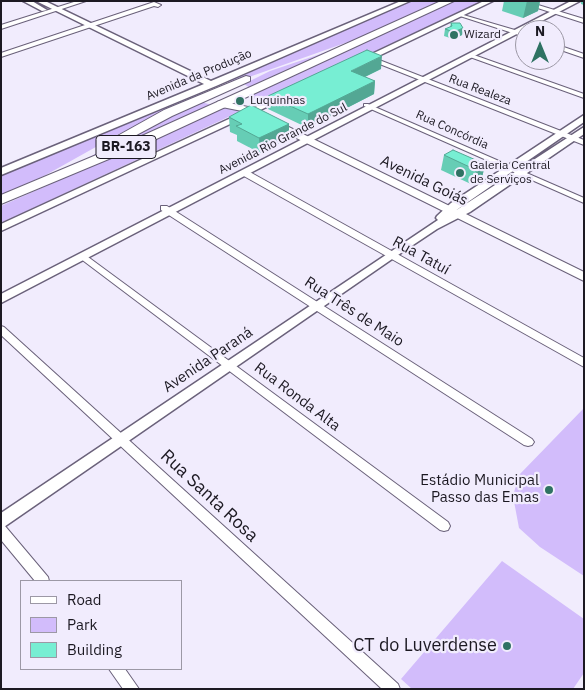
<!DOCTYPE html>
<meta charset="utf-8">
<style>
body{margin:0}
#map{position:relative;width:585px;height:690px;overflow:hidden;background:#f1ecfd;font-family:"IBM Plex Sans",sans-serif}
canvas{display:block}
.frame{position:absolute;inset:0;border:2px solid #1c1922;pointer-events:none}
.legend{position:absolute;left:20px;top:580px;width:162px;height:90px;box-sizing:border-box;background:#f1ecfd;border:1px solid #9c98a5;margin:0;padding:6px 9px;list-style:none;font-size:15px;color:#1c1922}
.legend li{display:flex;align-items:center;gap:10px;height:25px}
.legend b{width:25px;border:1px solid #9c98a5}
.north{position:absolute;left:515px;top:20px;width:50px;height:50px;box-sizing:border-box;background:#f1ecfd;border:1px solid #9c98a5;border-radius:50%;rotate:0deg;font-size:14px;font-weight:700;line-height:20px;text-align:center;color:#1c1922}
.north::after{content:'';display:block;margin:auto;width:18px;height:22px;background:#2f7263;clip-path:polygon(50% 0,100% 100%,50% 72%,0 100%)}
</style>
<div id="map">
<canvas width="585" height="690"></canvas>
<div class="frame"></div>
<ul class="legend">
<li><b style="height:6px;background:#fff"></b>Road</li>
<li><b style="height:14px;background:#d2bcfb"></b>Park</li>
<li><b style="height:14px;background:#77eed3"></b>Building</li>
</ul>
<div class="north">N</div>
</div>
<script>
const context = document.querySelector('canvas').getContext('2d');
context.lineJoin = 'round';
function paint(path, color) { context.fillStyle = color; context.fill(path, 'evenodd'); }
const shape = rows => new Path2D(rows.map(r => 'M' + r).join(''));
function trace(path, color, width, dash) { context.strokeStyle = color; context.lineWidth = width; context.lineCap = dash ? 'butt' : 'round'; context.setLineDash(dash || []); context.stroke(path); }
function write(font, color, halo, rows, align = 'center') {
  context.font = font + ' "IBM Plex Sans",sans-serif'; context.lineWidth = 4.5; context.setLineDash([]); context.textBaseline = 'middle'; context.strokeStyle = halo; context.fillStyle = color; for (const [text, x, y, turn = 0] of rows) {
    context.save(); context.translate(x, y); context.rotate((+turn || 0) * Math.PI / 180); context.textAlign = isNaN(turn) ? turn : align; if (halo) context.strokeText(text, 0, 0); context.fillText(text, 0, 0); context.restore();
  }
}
const green = shape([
 [410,1,443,1,362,37,235,82,224,81],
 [454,1,483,1,262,104,252,97,252,94,255,92],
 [350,44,250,88,244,84,270,71],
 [197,91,202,93,201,96,119,134,44,176,1,195,1,175],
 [202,100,205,103,212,105,77,165,108,146],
 [221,108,237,109,239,112,1,223,1,206],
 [584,408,584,576,540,547,519,528,513,496,519,475],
 [502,561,584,619,584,673,573,689,412,689,401,679]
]);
const minor = shape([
 [77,1,86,1,1,29,1,25,77,1],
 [516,1,525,1,584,19,584,23,516,1],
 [154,2,161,5,158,7,154,6,1,57,1,53,154,2],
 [460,14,525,33,525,37,460,16,460,14],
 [555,44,584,54,584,58,555,48,555,44],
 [470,55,474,55,584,94,584,98,470,57,470,55],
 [369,56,584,140,584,145,367,59,366,58,369,56],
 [364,104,368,104,584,198,584,203,364,106,364,104],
 [242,171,248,171,584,358,584,367,242,175,242,171],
 [161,206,167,206,532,439,534,442,532,445,528,446,524,445,161,210,161,206],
 [84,254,448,522,450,526,448,530,444,531,440,530,81,259,80,257,84,254],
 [1,326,4,327,398,684,400,689,382,689,1,335,1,326],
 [1,525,5,526,48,577,49,581,35,581,1,540,1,525],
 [109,669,125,669,139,689,123,689,109,669]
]);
const tertiary = shape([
 [23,1,32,1,47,10,42,11,23,1],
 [36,1,45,1,211,81,401,1,410,1,216,86,1,175,1,168,204,84,36,1],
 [484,1,493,1,366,62,359,60,484,1],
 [571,1,580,1,1,303,1,294,571,1],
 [281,95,288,97,1,231,1,224,281,95],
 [584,115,584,122,452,213,584,127,584,134,470,212,437,229,395,257,1,529,1,513,438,220,436,218,437,216,451,203,584,115]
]);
const secondary = shape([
 [220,101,248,107,584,272,584,281,242,111,217,106,217,102,220,101]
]);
const trunk = shape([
 [441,1,454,1,152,141,1,204,1,195,144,135,441,1],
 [246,76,250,77,250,81,172,116,114,147,109,148,103,144,164,110,246,76]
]);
const wall = shape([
 [504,1,540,1,538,11,523,18,502,11],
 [581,1,584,1,584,5,581,4],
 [451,23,463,28,462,35,453,39,444,36,445,29,450,27],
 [381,69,365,77,375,81,374,94,308,128,268,109,268,96],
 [229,117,289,124,289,138,260,153,237,141,237,135,230,132],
 [444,155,485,164,482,178,473,185,441,170]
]);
const shadedWall = shape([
 [527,1,540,1,538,11,523,18],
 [463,28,462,35,453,39,454,32],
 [382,56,381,69,350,84,351,71],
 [375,81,374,94,308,128,308,114],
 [289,124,289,138,260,153,259,138],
 [485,164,482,178,473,185,476,170]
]);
const building = shape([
 [451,23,460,23,463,28,454,32,445,29,452,26,451,23],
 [367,50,382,56,351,71,375,81,308,114,268,96,367,50],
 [251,105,289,124,259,138,236,126,242,124,229,117,251,105],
 [453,150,485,164,476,170,444,155,453,150]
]);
const markers = [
 [454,35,5,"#2f7263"],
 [240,101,5,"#2f7263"],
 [460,173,5,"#2f7263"],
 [549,490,5,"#2f7263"],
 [507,646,5,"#2f7263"]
];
const farPoinames = [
 ["Wizard",464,35],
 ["Luquinhas",250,101],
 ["Galeria Central",470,166],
 ["de Serviços",470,180]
];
const farStreetnames = [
 ["Avenida da Produção",199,75,-23],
 ["Rua Realeza",480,90,21],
 ["Rua Concórdia",452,130,24],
 ["Avenida Rio Grande do Sul",283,139,-27]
];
const shields = [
 [126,147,60]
];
const shieldNames = [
 ["BR-163",126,147]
];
const streetNames = [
 ["Avenida Goiás",424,181,26],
 ["Rua Tatuí",421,256,29],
 ["Rua Três de Maio",354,312,33],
 ["Avenida Paraná",208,360,-34],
 ["Rua Ronda Alta",297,397,37]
];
const poiNames = [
 ["Estádio Municipal",539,481],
 ["Passo das Emas",539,498]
];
const nearStreetnames = [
 ["Rua Santa Rosa",209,496,43]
];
const nearPoinames = [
 ["CT do Luverdense",497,646]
];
paint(green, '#d2bcfb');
trace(minor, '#6a617a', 2);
trace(tertiary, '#6a617a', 3);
trace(secondary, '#6a617a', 2);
trace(trunk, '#6a617a', 2);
paint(minor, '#fff');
paint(tertiary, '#fff');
paint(secondary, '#fff');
paint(trunk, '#fff');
paint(wall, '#66cdb5');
paint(shadedWall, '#53a794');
paint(building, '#77eed3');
trace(building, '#53a794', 1);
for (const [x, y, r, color] of markers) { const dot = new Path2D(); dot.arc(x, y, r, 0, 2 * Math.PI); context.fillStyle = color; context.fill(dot); trace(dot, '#f1ecfd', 2); }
write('12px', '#1c1922', '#f1ecfd', farPoinames, 'left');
write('12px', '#1c1922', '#f1ecfd', farStreetnames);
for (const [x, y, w] of shields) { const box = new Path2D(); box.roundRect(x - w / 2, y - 11.5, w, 23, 4); context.fillStyle = '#f1ecfd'; context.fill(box); trace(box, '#1c1922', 1); }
write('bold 14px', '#1c1922', null, shieldNames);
write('15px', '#1c1922', '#f1ecfd', streetNames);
write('15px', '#1c1922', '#f1ecfd', poiNames, 'right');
write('18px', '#1c1922', '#f1ecfd', nearStreetnames);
write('18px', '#1c1922', '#f1ecfd', nearPoinames, 'right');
</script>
